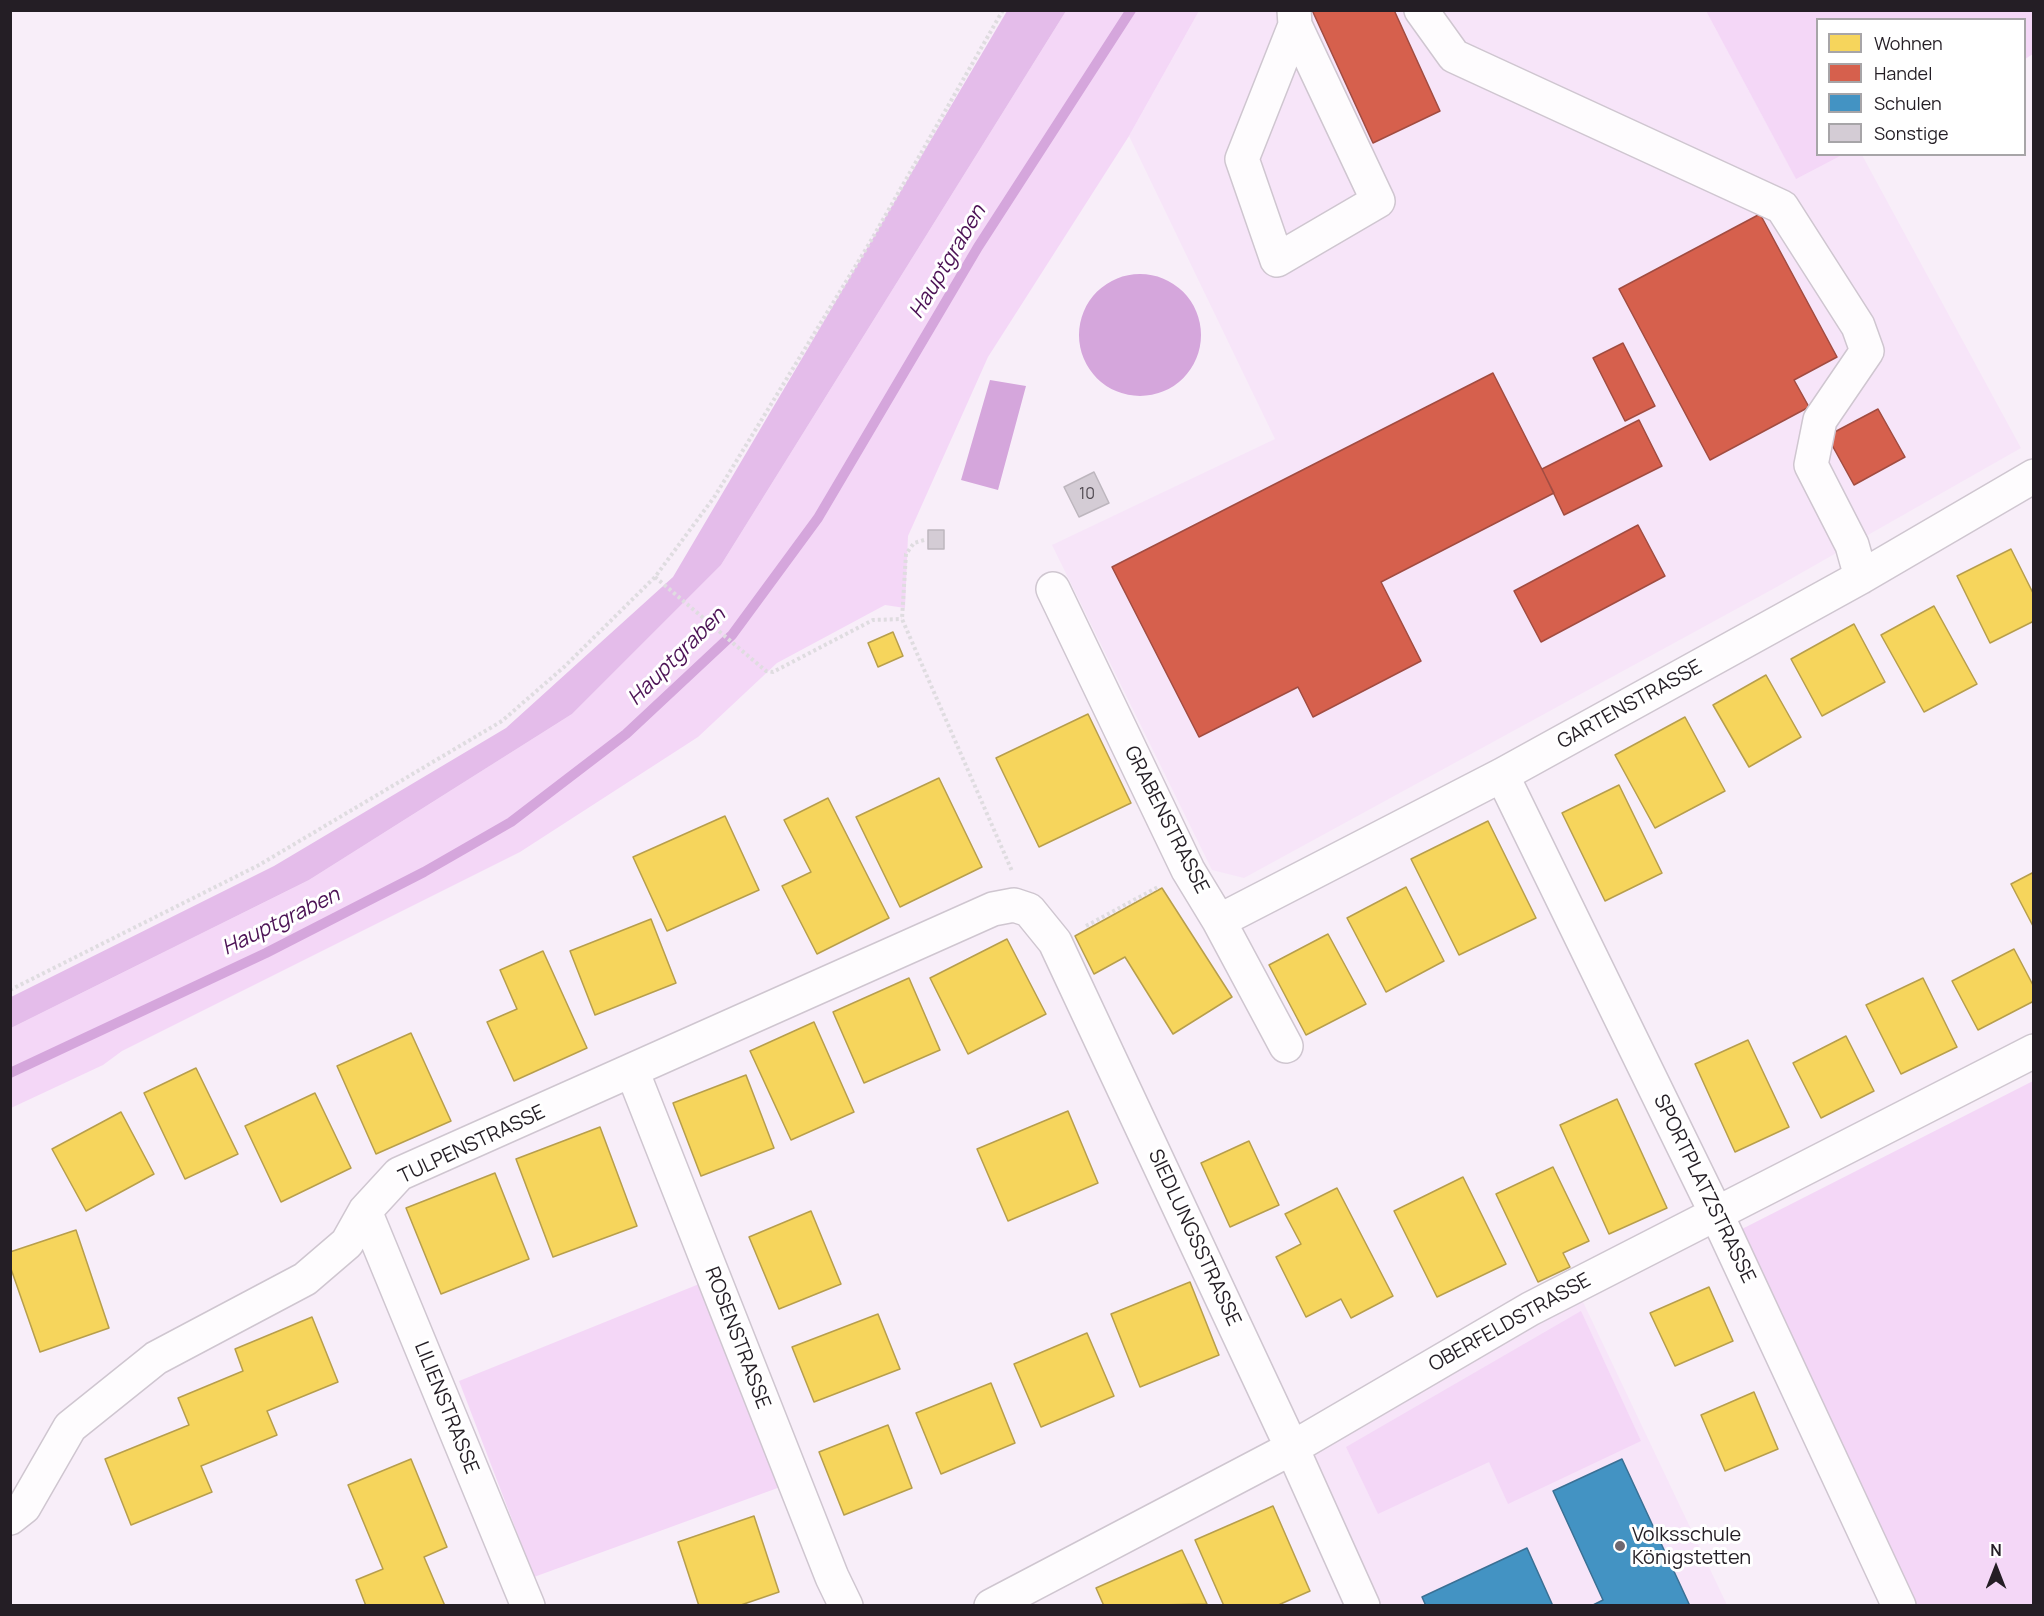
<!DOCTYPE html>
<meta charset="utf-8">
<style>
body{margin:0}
#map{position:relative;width:2044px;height:1616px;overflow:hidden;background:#f8eef9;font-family:Manrope,sans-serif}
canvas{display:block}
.frame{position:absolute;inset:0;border:12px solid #241e25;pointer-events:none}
.legend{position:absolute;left:1816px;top:18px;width:210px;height:138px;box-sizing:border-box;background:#fff;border:2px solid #a7a5a8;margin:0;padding:8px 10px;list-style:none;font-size:18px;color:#241e25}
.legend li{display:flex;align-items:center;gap:12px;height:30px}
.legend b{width:30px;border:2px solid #a7a5a8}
.north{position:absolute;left:1966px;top:1538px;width:60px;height:60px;-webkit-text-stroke:4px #fff;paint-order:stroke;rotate:0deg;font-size:16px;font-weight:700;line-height:24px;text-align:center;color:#241e25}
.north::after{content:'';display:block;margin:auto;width:21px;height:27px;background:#241e25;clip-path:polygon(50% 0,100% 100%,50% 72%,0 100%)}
</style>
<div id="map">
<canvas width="2044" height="1616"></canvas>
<div class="frame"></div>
<ul class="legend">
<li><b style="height:16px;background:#f6d55c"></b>Wohnen</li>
<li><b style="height:16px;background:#d6604d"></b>Handel</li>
<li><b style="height:16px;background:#4393c3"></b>Schulen</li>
<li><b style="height:16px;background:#d4ccd5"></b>Sonstige</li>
</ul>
<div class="north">N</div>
</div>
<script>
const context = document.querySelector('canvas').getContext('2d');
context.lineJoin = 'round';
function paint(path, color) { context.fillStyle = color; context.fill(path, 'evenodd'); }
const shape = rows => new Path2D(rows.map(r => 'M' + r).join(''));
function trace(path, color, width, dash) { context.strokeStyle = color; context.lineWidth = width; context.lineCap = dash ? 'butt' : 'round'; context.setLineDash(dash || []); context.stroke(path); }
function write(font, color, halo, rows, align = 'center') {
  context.font = font + ' Manrope,sans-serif'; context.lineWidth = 6; context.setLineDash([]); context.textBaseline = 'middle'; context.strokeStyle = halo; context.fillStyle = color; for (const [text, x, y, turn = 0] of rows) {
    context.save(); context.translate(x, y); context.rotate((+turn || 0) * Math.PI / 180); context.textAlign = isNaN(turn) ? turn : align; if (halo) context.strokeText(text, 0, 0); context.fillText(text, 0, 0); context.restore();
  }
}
const built = shape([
 [1199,11,1706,11,1796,178,1841,155,1862,155,2021,448,1773,589,1244,878,1212,870,1052,545,1275,439,1129,136],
 [1575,1285,1727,1605,1366,1605,1292,1448]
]);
const green = shape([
 [1066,11,1199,11,1129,136,988,357,908,536,905,608,885,605,777,663,698,737,520,852,122,1051,103,1065,11,1108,11,1028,309,880,572,714,721,565],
 [1706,11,2033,11,2033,54,2025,59,2024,20,1818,20,1818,154,1842,155,1796,179],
 [2033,1081,2033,1605,1913,1605,1742,1229],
 [714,1278,794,1482,534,1577,459,1381],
 [1581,1311,1641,1441,1508,1504,1489,1462,1378,1514,1346,1447]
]);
const forest = shape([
 [1007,11,1066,11,721,565,572,714,309,880,11,1028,11,997,274,866,506,728,673,577]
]);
const water = shape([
 '1079 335a61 61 0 1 1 122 0a61 61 0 1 1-122 0Z',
 [990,380,1026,386,998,490,961,480]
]);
const homes = shape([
 [2011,549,2034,595,2034,621,1990,643,1957,576,2011,549],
 [1934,606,1977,684,1924,712,1881,635,1934,606],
 [1854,624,1885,682,1822,716,1791,659,1854,624],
 [893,632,903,656,878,667,868,643,893,632],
 [1766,675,1801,737,1749,767,1713,705,1766,675],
 [1088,714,1131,803,1039,847,996,758,1088,714],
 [1685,717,1725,791,1655,828,1615,755,1685,717],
 [939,778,982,867,900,907,856,817,939,778],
 [1619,785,1662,873,1605,901,1562,813,1619,785],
 [828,798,889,918,817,954,782,886,811,872,784,820,828,798],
 [725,816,759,890,667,931,633,857,725,816],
 [1488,821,1536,918,1459,955,1411,859,1488,821],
 [2034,872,2034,928,2011,884,2034,872],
 [1406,887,1444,961,1386,992,1347,918,1406,887],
 [1162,888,1232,997,1173,1034,1125,957,1094,974,1075,936,1162,888],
 [651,919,676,983,595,1015,570,951,651,919],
 [1328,934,1366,1004,1306,1035,1269,965,1328,934],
 [1007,939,1046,1014,968,1054,930,978,1007,939],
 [2014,949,2034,987,2034,1001,1978,1030,1952,981,2014,949],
 [543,951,587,1048,514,1081,487,1022,517,1009,500,970,543,951],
 [909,978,940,1050,864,1083,833,1012,909,978],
 [1923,978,1957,1047,1901,1074,1866,1005,1923,978],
 [814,1022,854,1112,791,1140,750,1051,814,1022],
 [411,1033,451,1121,376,1154,337,1066,411,1033],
 [1846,1036,1874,1091,1821,1118,1793,1063,1846,1036],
 [1748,1040,1789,1127,1735,1152,1695,1064,1748,1040],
 [196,1068,238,1154,185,1179,144,1093,196,1068],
 [746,1075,774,1148,701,1176,673,1103,746,1075],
 [315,1093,351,1168,281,1202,245,1126,315,1093],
 [1617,1099,1667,1208,1609,1234,1560,1125,1617,1099],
 [1068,1111,1098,1183,1008,1221,977,1149,1068,1111],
 [121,1112,154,1174,86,1211,52,1149,121,1112],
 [600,1127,637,1226,553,1257,516,1159,600,1127],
 [1249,1141,1279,1205,1230,1227,1201,1163,1249,1141],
 [1553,1167,1589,1241,1563,1253,1570,1267,1538,1282,1496,1194,1553,1167],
 [495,1173,529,1259,441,1294,406,1208,495,1173],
 [1463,1177,1506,1264,1437,1297,1394,1211,1463,1177],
 [1337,1188,1393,1296,1351,1318,1341,1299,1306,1317,1276,1257,1301,1244,1285,1214,1337,1188],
 [811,1211,841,1284,779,1309,749,1237,811,1211],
 [76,1230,109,1328,40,1352,10,1266,10,1252,76,1230],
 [1190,1282,1219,1355,1140,1387,1111,1314,1190,1282],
 [1709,1287,1733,1341,1675,1366,1650,1313,1709,1287],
 [878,1314,900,1369,814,1402,792,1347,878,1314],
 [312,1317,338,1382,267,1411,277,1435,201,1466,212,1492,131,1525,105,1459,189,1425,178,1398,243,1371,235,1349,312,1317],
 [1087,1333,1114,1396,1041,1427,1014,1364,1087,1333],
 [991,1383,1015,1443,941,1474,916,1413,991,1383],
 [1754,1392,1778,1449,1725,1471,1701,1415,1754,1392],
 [888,1425,912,1488,844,1515,819,1452,888,1425],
 [411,1459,447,1547,424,1557,445,1606,366,1606,356,1580,383,1569,348,1485,411,1459],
 [1273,1506,1310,1591,1276,1606,1224,1606,1195,1540,1273,1506],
 [754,1516,779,1592,738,1606,699,1606,678,1542,754,1516],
 [1182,1550,1207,1604,1104,1606,1096,1588,1182,1550]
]);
const shops = shape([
 [1312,10,1394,10,1440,111,1373,143,1312,10],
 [1760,214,1837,357,1794,380,1809,407,1710,460,1619,289,1760,214],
 [1623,343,1655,406,1625,421,1593,358,1623,343],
 [1493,373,1554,493,1381,582,1421,661,1313,717,1298,687,1199,737,1112,567,1493,373],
 [1878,409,1905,457,1854,485,1827,436,1878,409],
 [1639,420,1662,466,1564,515,1542,469,1639,420],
 [1638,525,1665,576,1541,642,1514,591,1638,525]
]);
const schools = shape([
 [1622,1459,1690,1606,1591,1606,1603,1600,1553,1491,1622,1459],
 [1527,1548,1553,1606,1426,1606,1422,1597,1527,1548]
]);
const stream = shape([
 [10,1073,266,953,424,872,511,822,626,734,732,635,818,518,978,247,1131,10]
]);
const building = shape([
 [1094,472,1109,503,1079,517,1064,487,1094,472],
 [928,530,944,530,944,549,928,549,928,530]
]);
const path = shape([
 [924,540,914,543,906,554,902,619,1012,871],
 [655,577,766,671,773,672,873,620,902,619],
 [1086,926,1158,887],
 [10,990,259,865,502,721,564,667,655,577,715,496,869,244,1003,10]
]);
const minor = shape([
 [1294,10,1295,25,1378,201,1277,260,1242,159,1295,25],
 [1421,10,1454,56,1782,207,1858,326,1867,351,1820,420,1811,465,1852,545,1861,577],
 [1053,589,1188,870,1219,921,1286,1046],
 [1502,775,1716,1213,1899,1606],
 [1219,921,1502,775,1861,577,2034,476],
 [628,1073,635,1078,832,1577,846,1606],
 [365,1211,528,1606],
 [10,1518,24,1507,70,1427,156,1358,305,1279,347,1243,365,1211,399,1174,993,909,1014,905,1029,910,1055,942,1292,1448,1363,1606],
 [991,1606,1292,1448,1530,1309,2034,1051]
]);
const markers = [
 [1620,1546,6,"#6e676f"]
];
const numberNames = [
 ["10",1087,495]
];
const streetNames = [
 ["GARTENSTRASSE",1630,705,-29],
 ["GRABENSTRASSE",1166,820,63],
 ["TULPENSTRASSE",472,1145,-25],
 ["SPORTPLATZSTRASSE",1704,1189,64],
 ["SIEDLUNGSSTRASSE",1194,1238,65],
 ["OBERFELDSTRASSE",1510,1323,-29],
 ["ROSENSTRASSE",737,1338,69],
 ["LILIENSTRASSE",446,1408,68]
];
const poiNames = [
 ["Volksschule",1632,1535],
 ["Königstetten",1632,1558]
];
const waterNames = [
 ["Hauptgraben",948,262,-59],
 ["Hauptgraben",677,657,-45],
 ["Hauptgraben",281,922,-26]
];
paint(built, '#f7e5f9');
paint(green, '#f4d7f7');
paint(forest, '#e4bcea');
paint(water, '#d5a6dc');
paint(homes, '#f6d55c');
trace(homes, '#b79e4c', 1.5);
paint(shops, '#d6604d');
trace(shops, '#a14c41', 1.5);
paint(schools, '#4393c3');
trace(schools, '#3a7094', 1.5);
trace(stream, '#d5a6dc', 10);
paint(building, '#d4ccd5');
trace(building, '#bdb6be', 1.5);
trace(minor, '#cfc6d0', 36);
trace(path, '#dfdce0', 4, [3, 3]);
trace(minor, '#fefcfe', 33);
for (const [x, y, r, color] of markers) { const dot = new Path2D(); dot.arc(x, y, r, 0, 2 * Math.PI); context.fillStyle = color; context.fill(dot); trace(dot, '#fff', 2); }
write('16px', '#504a51', null, numberNames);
write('20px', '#241e25', '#fff', streetNames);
write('20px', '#241e25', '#fff', poiNames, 'left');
write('italic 21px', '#4c1255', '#fff', waterNames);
</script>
